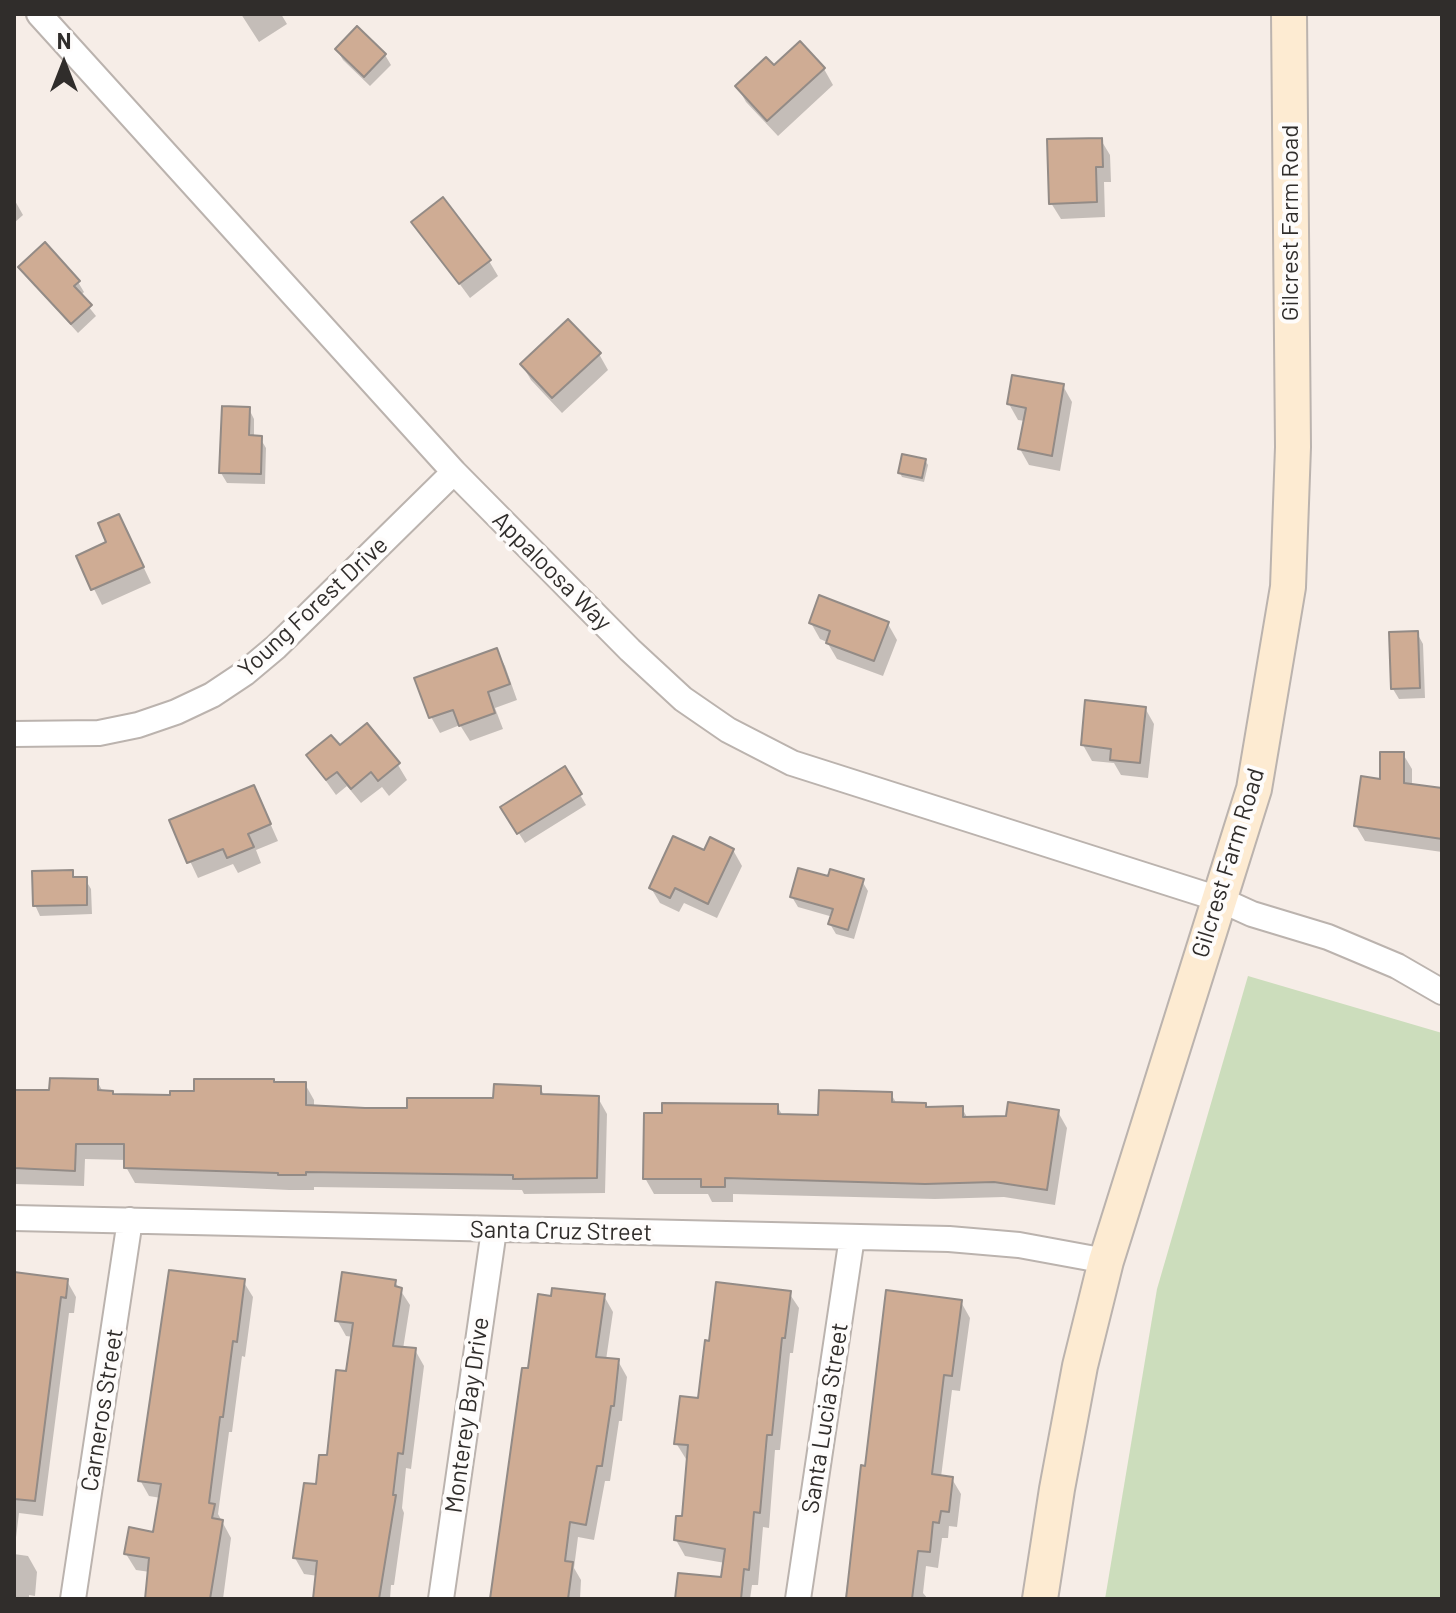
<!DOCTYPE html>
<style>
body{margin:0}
#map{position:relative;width:1456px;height:1613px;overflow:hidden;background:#f6ede7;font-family:Barlow,sans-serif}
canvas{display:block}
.frame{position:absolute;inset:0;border:16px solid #302d2b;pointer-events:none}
.north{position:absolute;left:24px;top:24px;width:80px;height:80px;-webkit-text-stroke:6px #fefcfb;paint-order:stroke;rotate:0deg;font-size:22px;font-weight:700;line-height:32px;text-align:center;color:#302d2b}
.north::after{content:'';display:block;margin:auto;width:28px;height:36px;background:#302d2b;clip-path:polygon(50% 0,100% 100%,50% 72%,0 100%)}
</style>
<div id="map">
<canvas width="1456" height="1613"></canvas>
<div class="frame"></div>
<div class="north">N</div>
</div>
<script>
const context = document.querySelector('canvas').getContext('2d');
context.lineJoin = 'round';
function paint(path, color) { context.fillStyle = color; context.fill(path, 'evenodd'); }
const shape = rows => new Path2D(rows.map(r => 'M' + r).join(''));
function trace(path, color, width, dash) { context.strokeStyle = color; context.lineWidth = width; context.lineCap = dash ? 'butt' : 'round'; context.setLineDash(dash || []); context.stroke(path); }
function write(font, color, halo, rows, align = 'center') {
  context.font = font + ' Barlow,sans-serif'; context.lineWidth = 8; context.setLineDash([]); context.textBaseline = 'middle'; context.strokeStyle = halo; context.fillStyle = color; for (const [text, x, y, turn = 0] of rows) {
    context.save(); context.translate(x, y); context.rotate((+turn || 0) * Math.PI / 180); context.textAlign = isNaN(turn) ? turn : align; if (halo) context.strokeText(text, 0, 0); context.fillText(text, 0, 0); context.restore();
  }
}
const green = shape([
 [1248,976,1442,1033,1442,1599,1105,1599,1157,1289]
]);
const shadow = shape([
 [241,14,281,14,287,24,259,42],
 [337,50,385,55,391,65,370,86,343,60],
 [774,68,824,69,833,85,778,136,746,102,737,86],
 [1101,140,1110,155,1111,182,1104,182,1105,217,1061,219,1051,203],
 [14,199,23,215,14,223],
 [414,222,489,261,498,276,470,298],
 [21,267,78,282,84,292,80,296,96,316,78,333,27,277],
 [599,354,608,370,562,413,531,380,522,365],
 [1063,386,1072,402,1060,471,1029,465,1020,449,1025,421,1018,420,1009,404],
 [249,409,254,419,254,437,260,438,266,448,265,484,227,483,221,473],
 [925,460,928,465,924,482,902,477,900,473],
 [127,532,151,583,102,605,78,557],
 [811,623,888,624,897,640,883,676,837,659,827,642,820,639],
 [1417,633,1423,644,1425,698,1399,699,1393,689],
 [496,650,505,666,517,700,495,708,503,729,470,741,460,725,440,733,431,717],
 [1145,708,1154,724,1148,778,1121,775,1114,763,1092,761,1083,745],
 [366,726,398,765,407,780,389,796,382,787,361,803,347,786,336,795,308,756,339,747],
 [1403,754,1412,769,1412,786,1442,790,1442,852,1365,841,1356,826,1382,781],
 [565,769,586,805,525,843,503,808],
 [254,787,278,841,256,850,261,863,238,873,233,864,198,878,171,821],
 [733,850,742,866,717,918,684,903,679,912,660,903,651,888,705,853],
 [72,872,75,879,85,879,91,889,92,914,40,916,35,905],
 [829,879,862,881,868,891,854,939,836,934,830,924,833,917,798,907,792,897],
 [97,1081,103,1092,114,1096,171,1097,275,1084,305,1084,314,1100,314,1107,409,1110,495,1100,540,1088,545,1096,598,1098,607,1114,605,1193,524,1194,522,1190,314,1187,314,1190,289,1190,135,1183,126,1167,126,1160,85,1159,84,1186,14,1184,14,1092,51,1092],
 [891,1094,897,1104,925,1104,927,1109,962,1108,968,1119,1058,1112,1067,1128,1055,1205,1004,1197,935,1199,733,1194,733,1202,712,1202,708,1194,654,1194,645,1178,777,1106,783,1116,820,1117],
 [14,1274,67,1281,76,1297,74,1313,69,1313,43,1516,19,1513,14,1554,28,1556,37,1572,35,1596,29,1595,29,1599,14,1599],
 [243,1281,253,1297,245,1357,242,1356,232,1432,229,1432,218,1514,231,1538,223,1599,147,1599,150,1572,136,1570,126,1554,155,1534,161,1498,149,1496,140,1480],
 [395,1282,410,1305,403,1349,415,1350,424,1366,411,1469,406,1468,402,1508,404,1513,394,1585,391,1585,390,1599,315,1599,318,1576,304,1574,295,1558,328,1458,348,1373,353,1337,346,1336,337,1320],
 [789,1293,799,1308,793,1353,790,1353,780,1450,775,1450,769,1528,763,1527,758,1585,752,1585,750,1599,677,1599,723,1579,725,1563,685,1556,676,1540,683,1518,688,1459,686,1459,676,1443,700,1401],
 [604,1296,613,1312,606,1360,618,1361,627,1377,622,1421,619,1421,610,1481,605,1481,594,1540,578,1537,574,1568,581,1580,580,1599,492,1599,530,1370],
 [961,1302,970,1318,960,1391,952,1390,941,1477,952,1479,961,1494,957,1527,949,1526,948,1538,942,1538,938,1568,926,1566,923,1593,928,1599,845,1599,847,1584,850,1584,867,1468]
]);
const building = shape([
 [357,26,386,54,364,77,335,49,357,26],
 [800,41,825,68,767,121,735,86,766,57,774,65,800,41],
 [1102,138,1103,167,1096,167,1097,202,1049,204,1047,139,1102,138],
 [443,197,491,260,459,284,411,222,443,197],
 [45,242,80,281,74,286,92,305,71,324,18,267,45,242],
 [568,319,601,353,552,398,520,364,568,319],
 [1012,375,1064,384,1052,456,1018,449,1026,408,1007,404,1012,375],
 [222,406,250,407,249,435,262,436,261,474,219,473,222,406],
 [902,454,926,459,922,478,898,473,902,454],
 [119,514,144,567,91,590,76,556,106,542,98,523,119,514],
 [819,595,889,622,874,661,826,643,830,631,809,623,819,595],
 [1418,631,1420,688,1391,689,1389,632,1418,631],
 [497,648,510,684,488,692,495,713,459,726,453,710,429,718,414,678,497,648],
 [1085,700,1146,707,1140,763,1110,760,1111,749,1081,745,1085,700],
 [367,723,400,763,378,781,371,772,351,789,337,772,326,780,306,755,331,735,340,745,367,723],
 [1380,752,1404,752,1404,783,1442,788,1442,839,1354,826,1361,776,1380,779,1380,752],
 [565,766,582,794,517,834,500,807,565,766],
 [254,785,271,824,248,834,254,847,227,858,223,849,187,863,169,820,254,785],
 [673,836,704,850,710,837,734,849,708,904,675,888,670,898,649,888,673,836],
 [798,868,828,876,830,869,864,879,848,930,828,924,833,909,790,897,798,868],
 [73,870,73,877,87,877,87,905,33,906,32,871,73,870],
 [50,1078,98,1079,98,1090,113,1091,113,1094,170,1095,170,1091,194,1091,194,1079,274,1079,274,1082,306,1082,306,1105,365,1108,407,1108,407,1098,493,1098,494,1084,541,1086,541,1094,599,1096,597,1178,513,1179,513,1175,306,1172,306,1175,278,1175,278,1173,124,1168,124,1144,76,1144,75,1171,14,1168,14,1090,49,1090,50,1078],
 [819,1090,892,1092,892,1102,926,1103,926,1107,963,1106,963,1117,1006,1116,1008,1102,1059,1110,1047,1190,994,1182,925,1184,725,1178,725,1187,701,1187,701,1179,643,1179,644,1113,662,1113,662,1103,778,1104,778,1114,818,1115,819,1090],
 [169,1270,245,1279,237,1342,233,1341,223,1417,220,1417,209,1503,215,1504,212,1518,223,1520,210,1599,145,1599,149,1558,124,1554,129,1527,153,1532,161,1484,138,1481,169,1270],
 [14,1272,68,1279,66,1298,61,1297,35,1501,14,1499,14,1272],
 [342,1272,396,1280,395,1286,402,1288,393,1346,416,1348,403,1454,398,1453,393,1495,396,1495,379,1599,313,1599,317,1561,293,1558,304,1483,316,1484,319,1455,327,1455,336,1370,346,1371,353,1323,335,1321,342,1272],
 [716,1282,791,1291,785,1338,782,1338,772,1435,767,1435,760,1513,754,1512,749,1570,744,1569,741,1599,675,1599,678,1573,721,1577,725,1549,674,1540,676,1516,682,1516,688,1445,674,1444,680,1396,698,1398,705,1340,709,1341,716,1282],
 [552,1288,605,1294,596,1357,619,1359,614,1406,611,1406,602,1466,597,1466,586,1525,570,1522,565,1561,573,1562,568,1599,490,1599,522,1368,528,1368,538,1294,551,1296,552,1288],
 [886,1290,962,1300,952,1376,944,1375,932,1474,953,1477,949,1512,941,1511,939,1523,933,1522,930,1552,918,1551,912,1599,846,1599,861,1465,865,1466,886,1290]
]);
const minor = shape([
 [39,14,454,472,630,650,683,699,728,730,792,763,1219,899,1252,914,1328,937,1397,966,1442,992],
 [14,734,99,733,138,725,176,712,212,695,245,673,276,647,454,472],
 [14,1218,949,1239,1019,1245,1106,1261],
 [73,1599,130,1220],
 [441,1599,494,1230],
 [798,1599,852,1237]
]);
const secondary = shape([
 [1040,1599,1057,1489,1080,1366,1106,1261,1254,789,1288,587,1293,447,1289,14]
]);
const streetNames = [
 ["Gilcrest Farm Road",1290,223,-90],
 ["Appaloosa Way",552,571,45],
 ["Young Forest Drive",313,607,-43],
 ["Gilcrest Farm Road",1228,863,-73],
 ["Santa Cruz Street",561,1231,1],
 ["Carneros Street",102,1410,-81],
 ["Monterey Bay Drive",467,1415,-82],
 ["Santa Lucia Street",825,1418,-81]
];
paint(green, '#ccddbc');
paint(shadow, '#0003');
paint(building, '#cfac94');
trace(building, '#938b86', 2);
trace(minor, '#bbb3ae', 28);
trace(secondary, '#bbb3ae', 38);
trace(minor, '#fff', 24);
trace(secondary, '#fdebd2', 34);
write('24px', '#302d2b', '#fefcfb', streetNames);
</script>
